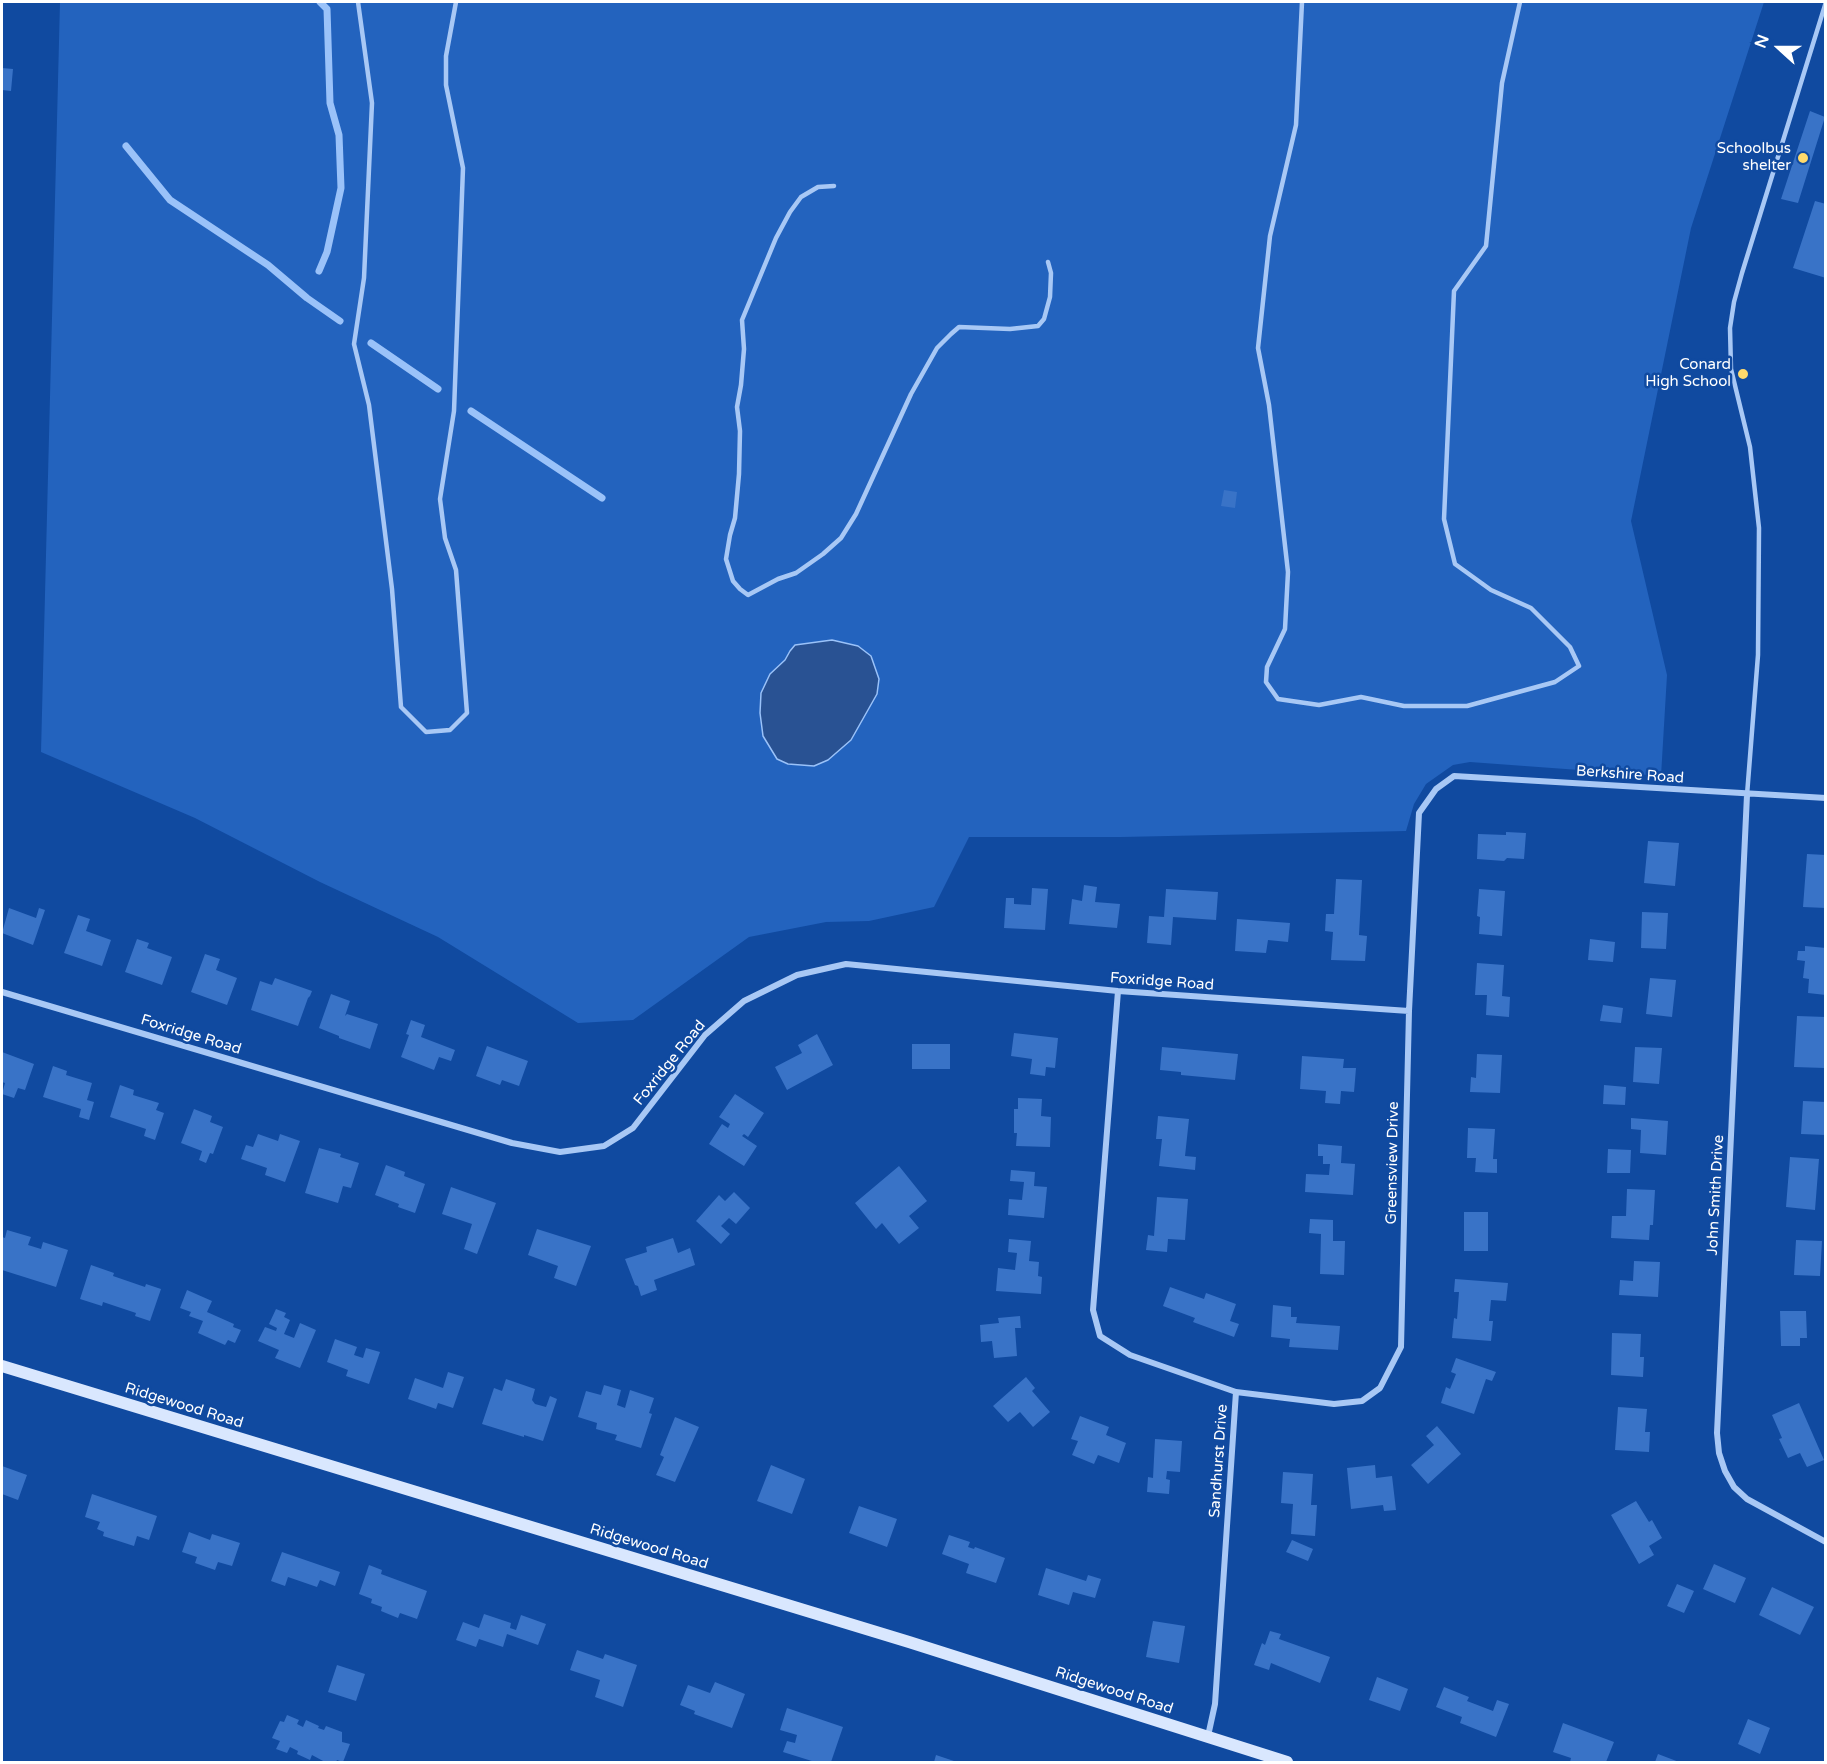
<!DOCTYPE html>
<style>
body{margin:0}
#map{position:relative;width:1827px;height:1764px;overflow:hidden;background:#104aa0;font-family:"Varela Round",sans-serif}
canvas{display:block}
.frame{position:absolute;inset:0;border:3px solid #fff;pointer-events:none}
.north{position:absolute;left:1749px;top:18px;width:60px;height:60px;-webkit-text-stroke:4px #104aa0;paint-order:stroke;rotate:291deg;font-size:16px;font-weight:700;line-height:24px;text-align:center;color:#fff}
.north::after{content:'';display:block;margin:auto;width:21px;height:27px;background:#fff;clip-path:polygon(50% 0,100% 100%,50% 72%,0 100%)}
</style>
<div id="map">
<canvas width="1827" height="1764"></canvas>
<div class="frame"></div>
<div class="north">N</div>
</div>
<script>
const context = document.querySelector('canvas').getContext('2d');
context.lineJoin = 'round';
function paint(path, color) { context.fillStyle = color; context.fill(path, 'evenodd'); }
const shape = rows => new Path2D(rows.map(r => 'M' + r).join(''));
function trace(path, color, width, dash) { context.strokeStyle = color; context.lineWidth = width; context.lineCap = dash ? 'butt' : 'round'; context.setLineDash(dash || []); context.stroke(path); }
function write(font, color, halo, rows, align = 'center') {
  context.font = font + ' "Varela Round",sans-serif'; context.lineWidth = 5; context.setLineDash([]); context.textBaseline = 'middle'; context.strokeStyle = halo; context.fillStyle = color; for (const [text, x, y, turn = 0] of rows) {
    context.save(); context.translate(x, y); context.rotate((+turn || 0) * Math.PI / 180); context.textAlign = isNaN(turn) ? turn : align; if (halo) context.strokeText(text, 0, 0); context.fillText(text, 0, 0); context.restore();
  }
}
const green = shape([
 [60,2,1764,2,1691,228,1631,521,1667,675,1661,776,1470,762,1453,765,1426,784,1414,804,1406,831,1121,837,969,837,934,907,869,921,826,922,749,937,633,1020,578,1023,438,937,320,882,195,818,41,752]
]);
const water = shape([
 [832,640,858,646,871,656,879,679,877,694,851,740,828,760,814,766,788,764,777,759,763,736,760,713,761,693,770,674,785,660,790,651,795,645,832,640]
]);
const stream = shape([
 [126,146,170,200,268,265,307,298,340,321],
 [319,271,327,252,341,188,339,135,330,103,327,9,320,2],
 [371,343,438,389],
 [471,411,602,498]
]);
const building = shape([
 [2,68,13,69,11,91,2,90],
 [1810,111,1825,117,1798,203,1781,199],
 [1815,201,1826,204,1826,278,1793,268],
 [1224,490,1237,492,1235,508,1221,506],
 [1506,832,1526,833,1524,859,1507,858,1504,861,1477,859,1478,834,1506,835],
 [1648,841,1679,843,1675,886,1644,883],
 [1807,854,1826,855,1826,908,1803,907],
 [1336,879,1362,880,1359,935,1367,936,1365,961,1331,960,1333,932,1325,931,1326,914,1334,914],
 [1084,885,1097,887,1095,902,1120,904,1117,928,1069,924,1072,899,1082,901],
 [1032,888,1048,889,1045,930,1004,928,1006,898,1014,898,1014,904,1031,905],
 [1166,889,1218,892,1216,920,1173,917,1171,945,1147,943,1149,916,1164,917],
 [1479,889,1505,891,1502,936,1479,934,1480,917,1477,916],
 [9,908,36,918,39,908,45,910,33,945,2,933],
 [1642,912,1668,913,1666,949,1641,948],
 [78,915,90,919,86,931,111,940,102,966,64,953],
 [1237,919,1290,923,1288,942,1268,940,1266,953,1235,951],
 [137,939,149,943,147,948,172,957,162,985,125,972],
 [1590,939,1615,942,1613,962,1588,960],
 [1805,946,1826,948,1826,995,1808,993,1809,979,1803,978,1805,961,1797,960,1798,951,1805,951],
 [205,954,220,959,216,970,237,978,227,1005,191,992],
 [1477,963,1504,965,1502,996,1510,997,1509,1017,1486,1015,1487,995,1475,995],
 [275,978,312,991,310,996,308,998,298,1026,251,1010,260,981,272,985],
 [1650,978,1676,980,1672,1017,1646,1014],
 [331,994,350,1001,345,1016,347,1014,378,1024,370,1049,339,1038,339,1036,319,1028],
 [1603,1005,1623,1008,1621,1023,1600,1021],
 [1797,1016,1826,1017,1825,1068,1794,1067],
 [411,1020,425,1025,421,1037,455,1050,451,1061,439,1057,434,1070,401,1057,409,1035,406,1034],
 [1014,1033,1058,1038,1055,1068,1046,1067,1045,1076,1030,1074,1032,1059,1011,1056],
 [817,1034,833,1065,787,1090,775,1067,802,1053,798,1045],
 [912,1044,950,1044,950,1069,912,1069],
 [487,1046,528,1061,519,1086,502,1080,500,1085,476,1076],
 [1162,1047,1238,1054,1235,1080,1181,1075,1181,1072,1160,1070],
 [1635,1047,1662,1048,1659,1084,1633,1082],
 [2,1052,34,1064,25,1090,18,1088,14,1098,2,1094,5,1083,2,1082],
 [1477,1054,1502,1055,1500,1093,1470,1092,1471,1077,1476,1078],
 [1302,1056,1344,1059,1343,1068,1356,1068,1354,1092,1341,1091,1340,1104,1325,1103,1326,1091,1300,1089],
 [53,1066,67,1071,66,1075,92,1083,87,1100,94,1102,89,1120,79,1117,81,1109,43,1097],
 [120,1085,134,1090,133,1095,159,1103,156,1110,164,1113,155,1140,144,1136,146,1129,110,1117],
 [1604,1085,1626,1087,1625,1105,1603,1104],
 [735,1094,764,1113,748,1137,744,1134,742,1136,757,1146,744,1166,709,1144,722,1124,728,1128,730,1124,719,1117],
 [1018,1098,1042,1099,1041,1116,1051,1117,1050,1147,1016,1146,1017,1133,1014,1133,1014,1109,1018,1109],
 [1803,1101,1826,1102,1826,1135,1801,1134],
 [194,1109,212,1116,210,1122,223,1127,213,1154,210,1153,206,1163,199,1160,202,1151,181,1143],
 [1158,1116,1189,1119,1185,1156,1196,1157,1195,1170,1159,1166,1162,1139,1156,1139],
 [1631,1118,1668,1121,1666,1155,1640,1153,1641,1130,1631,1129],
 [1468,1128,1495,1129,1493,1159,1497,1159,1497,1173,1475,1172,1476,1158,1467,1158],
 [258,1134,278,1141,280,1134,300,1141,285,1182,265,1175,267,1168,241,1159,246,1145,253,1147],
 [1318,1144,1342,1146,1341,1163,1355,1164,1353,1195,1305,1192,1306,1174,1329,1175,1330,1164,1323,1164,1323,1156,1318,1156],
 [319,1148,341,1154,340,1157,359,1163,351,1188,343,1186,338,1203,305,1193],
 [1608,1149,1631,1150,1630,1173,1607,1173],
 [1790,1157,1819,1159,1815,1210,1786,1207],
 [386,1165,405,1172,404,1176,425,1184,415,1213,398,1207,399,1204,375,1195],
 [899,1166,927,1201,909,1216,919,1228,899,1244,882,1223,876,1229,855,1203],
 [1011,1170,1035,1172,1034,1186,1047,1187,1044,1218,1008,1215,1009,1199,1022,1200,1024,1182,1010,1181],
 [451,1187,496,1203,477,1254,464,1249,472,1224,442,1214],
 [1627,1189,1655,1190,1653,1225,1650,1225,1649,1240,1611,1238,1612,1216,1626,1216],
 [734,1192,750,1208,736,1224,729,1218,721,1226,730,1234,721,1244,696,1221,719,1195,725,1201],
 [1157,1197,1188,1199,1185,1240,1168,1239,1167,1252,1146,1250,1148,1235,1154,1236],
 [1464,1212,1488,1212,1488,1251,1464,1251],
 [1310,1219,1333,1220,1333,1241,1345,1241,1344,1275,1320,1274,1321,1234,1309,1233],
 [537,1229,591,1246,576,1286,554,1278,558,1266,528,1255],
 [7,1230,31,1237,28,1245,41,1249,43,1242,68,1250,56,1287,2,1270,2,1237,5,1238],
 [673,1238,678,1253,690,1248,695,1265,654,1280,657,1290,641,1296,638,1286,635,1285,625,1259,647,1252,646,1247],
 [1009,1239,1031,1241,1029,1261,1039,1262,1038,1276,1042,1277,1041,1294,996,1291,998,1268,1015,1270,1017,1253,1008,1252],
 [1796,1240,1822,1241,1820,1276,1794,1275],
 [1634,1261,1660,1262,1658,1297,1619,1295,1620,1280,1633,1281],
 [91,1265,114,1273,113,1276,145,1287,146,1284,161,1289,150,1321,135,1316,136,1313,103,1302,102,1306,80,1299],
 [1455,1279,1508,1283,1506,1301,1491,1300,1489,1321,1493,1321,1491,1341,1452,1338,1454,1318,1457,1319,1459,1292,1454,1292],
 [1170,1287,1204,1299,1206,1293,1236,1304,1230,1321,1239,1324,1234,1337,1193,1322,1195,1318,1163,1306],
 [187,1290,212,1301,207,1312,234,1324,233,1327,241,1330,235,1343,228,1340,225,1345,198,1333,203,1321,189,1316,191,1312,180,1308],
 [1273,1305,1291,1307,1291,1317,1297,1317,1296,1323,1340,1326,1338,1350,1289,1347,1290,1339,1271,1337],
 [276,1309,286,1313,284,1317,290,1320,284,1334,294,1338,300,1323,316,1330,300,1368,275,1358,279,1350,258,1341,265,1327,276,1331,277,1328,269,1324],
 [1780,1311,1806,1311,1807,1338,1800,1338,1800,1346,1781,1346],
 [1020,1316,1021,1328,1015,1328,1017,1356,994,1358,992,1341,981,1342,980,1325,999,1323,998,1318],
 [1612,1333,1641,1334,1640,1357,1644,1357,1643,1377,1611,1375],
 [335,1339,357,1347,354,1355,363,1358,366,1348,380,1352,369,1384,346,1376,348,1370,327,1362],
 [1456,1358,1496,1372,1492,1381,1486,1379,1474,1414,1441,1403,1446,1387,1450,1389,1456,1374,1451,1372],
 [448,1372,464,1377,453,1408,438,1403,436,1409,408,1399,415,1378,443,1388],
 [1026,1377,1035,1388,1032,1391,1050,1412,1033,1427,1020,1412,1008,1422,993,1406],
 [506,1379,535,1389,532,1400,535,1404,546,1407,550,1396,557,1399,543,1441,524,1435,524,1437,482,1424,494,1388,502,1391],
 [604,1385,621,1390,617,1405,625,1408,630,1390,654,1398,649,1413,652,1414,641,1448,615,1440,617,1435,596,1429,597,1423,578,1417,586,1391,601,1395],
 [1799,1403,1824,1460,1807,1467,1800,1453,1788,1458,1779,1439,1782,1438,1772,1415],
 [1618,1407,1647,1409,1645,1432,1650,1432,1649,1452,1615,1450],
 [1080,1416,1109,1427,1106,1435,1126,1443,1119,1463,1098,1455,1094,1464,1072,1455,1078,1441,1071,1439],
 [675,1417,699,1427,675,1482,656,1475,664,1457,660,1455],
 [1437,1426,1461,1454,1428,1484,1411,1465,1434,1445,1426,1436],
 [1155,1439,1182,1441,1180,1472,1167,1471,1166,1479,1170,1480,1169,1494,1147,1492,1148,1477,1153,1478],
 [771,1465,805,1479,792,1514,757,1501],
 [1375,1465,1376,1478,1392,1476,1396,1510,1384,1511,1383,1505,1351,1509,1347,1468],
 [2,1466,27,1475,18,1500,2,1494],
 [1283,1472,1313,1474,1311,1505,1317,1505,1315,1536,1291,1534,1293,1504,1281,1503],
 [92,1494,157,1516,149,1540,137,1536,134,1546,103,1536,104,1532,97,1529,100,1522,85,1517],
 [1636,1501,1649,1522,1652,1520,1662,1538,1649,1546,1654,1555,1639,1564,1611,1515],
 [859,1506,897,1519,887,1547,849,1533],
 [189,1532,210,1540,212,1534,240,1543,232,1566,218,1562,215,1570,195,1563,197,1557,182,1552],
 [949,1535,970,1542,968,1547,974,1549,975,1547,1005,1558,996,1583,966,1573,969,1564,942,1554],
 [1292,1540,1313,1549,1308,1561,1286,1552],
 [282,1552,340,1572,335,1586,320,1580,317,1587,288,1577,285,1586,271,1581],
 [1714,1564,1746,1578,1735,1603,1703,1589],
 [369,1565,382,1570,381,1574,427,1591,417,1619,400,1613,398,1618,381,1611,382,1607,371,1603,372,1599,359,1594],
 [1046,1568,1086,1581,1088,1575,1101,1579,1095,1598,1073,1592,1069,1605,1038,1595],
 [1677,1584,1694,1591,1684,1613,1667,1606],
 [1772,1587,1814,1607,1800,1635,1759,1615],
 [484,1614,511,1623,510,1628,516,1630,521,1615,546,1624,538,1645,507,1634,503,1647,479,1639,476,1647,456,1640,463,1622,479,1628],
 [1153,1621,1185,1626,1179,1663,1146,1657],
 [1270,1631,1281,1634,1279,1639,1330,1657,1320,1683,1271,1663,1269,1670,1254,1665,1262,1643,1265,1645],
 [577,1650,603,1659,605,1654,637,1665,623,1707,595,1697,600,1680,570,1670],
 [337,1665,365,1674,356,1701,328,1692],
 [1377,1677,1408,1689,1400,1711,1369,1700],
 [715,1682,745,1694,732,1728,694,1714,695,1711,680,1705,688,1685,710,1693],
 [1444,1687,1469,1697,1467,1701,1493,1711,1497,1700,1509,1704,1496,1737,1460,1723,1462,1717,1436,1707],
 [787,1708,843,1727,831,1762,815,1762,783,1752,787,1741,795,1743,797,1735,780,1730],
 [287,1715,299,1720,297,1724,303,1727,306,1720,319,1726,318,1728,324,1730,326,1726,342,1732,342,1742,350,1744,343,1762,337,1760,336,1762,325,1762,312,1755,310,1760,297,1754,298,1751,290,1747,287,1753,276,1749,280,1741,272,1738,280,1721,284,1722],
 [1748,1719,1770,1728,1760,1754,1738,1744],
 [1563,1723,1614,1742,1606,1762,1570,1762,1571,1758,1553,1752],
 [1658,1754,1679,1762,1655,1762],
 [936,1755,957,1762,934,1762]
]);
const lane = shape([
 [358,2,372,103,364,278,354,344,369,405,392,589,401,707,426,732,450,730,467,713,456,570,445,538,440,499,454,411,463,168,446,85,446,56,456,2],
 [1302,2,1296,125,1270,236,1258,348,1269,405,1288,572,1285,629,1267,667,1266,682,1278,699,1319,705,1361,697,1404,706,1467,706,1555,682,1579,666,1570,647,1531,608,1491,590,1455,564,1444,519,1454,291,1486,246,1502,83,1520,2],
 [834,186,818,187,801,197,790,212,776,238,742,320,744,349,741,385,737,407,740,431,739,474,735,518,730,535,726,559,733,581,740,589,748,595,778,579,796,573,823,554,841,538,856,514,911,394,937,348,951,334,959,327,1010,329,1038,326,1044,319,1050,297,1051,273,1048,262],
 [1747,795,1758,655,1759,528,1750,447,1731,369,1730,328,1734,302,1742,273,1826,2]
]);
const street = shape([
 [1747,795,1717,1433,1719,1453,1725,1471,1734,1487,1747,1499,1826,1542],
 [1118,991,1093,1310,1100,1336,1130,1355,1236,1392,1215,1704,1208,1736],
 [2,992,512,1143,560,1152,604,1146,633,1128,705,1035,744,1001,797,975,846,964,1118,991,1409,1011],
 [1236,1392,1334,1404,1362,1401,1380,1388,1401,1347,1409,1011,1419,813,1436,789,1454,776,1826,798]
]);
const secondary = shape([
 [2,1366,909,1642,1287,1762]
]);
const markers = [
 [1803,158,6,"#ffda6c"],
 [1743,374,6,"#ffda6c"]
];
const poiNames = [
 ["Schoolbus",1791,149],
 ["shelter",1791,166],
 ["Conard",1731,365],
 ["High School",1731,382]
];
const streetNames = [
 ["Berkshire Road",1630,775,4],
 ["Foxridge Road",1162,982,4],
 ["Foxridge Road",191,1035,17],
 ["Foxridge Road",670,1063,-51],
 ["Greensview Drive",1393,1163,-89],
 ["John Smith Drive",1716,1195,-87],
 ["Ridgewood Road",184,1406,17],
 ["Sandhurst Drive",1219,1461,-86],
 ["Ridgewood Road",649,1547,17],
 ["Ridgewood Road",1114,1691,18]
];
paint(green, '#2363be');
paint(water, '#295293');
trace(water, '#9ac2f9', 1.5);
trace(stream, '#9ac2f9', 7);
paint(building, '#3973c7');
trace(lane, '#a8c8f5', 4.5);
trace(street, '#a8c8f5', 6);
trace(secondary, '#d9e7fe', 12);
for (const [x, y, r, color] of markers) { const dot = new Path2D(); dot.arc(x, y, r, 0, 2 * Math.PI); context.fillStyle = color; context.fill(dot); trace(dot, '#104aa0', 2); }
write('15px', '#fff', '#104aa0', poiNames, 'right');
write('15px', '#fff', '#104aa0', streetNames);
</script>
